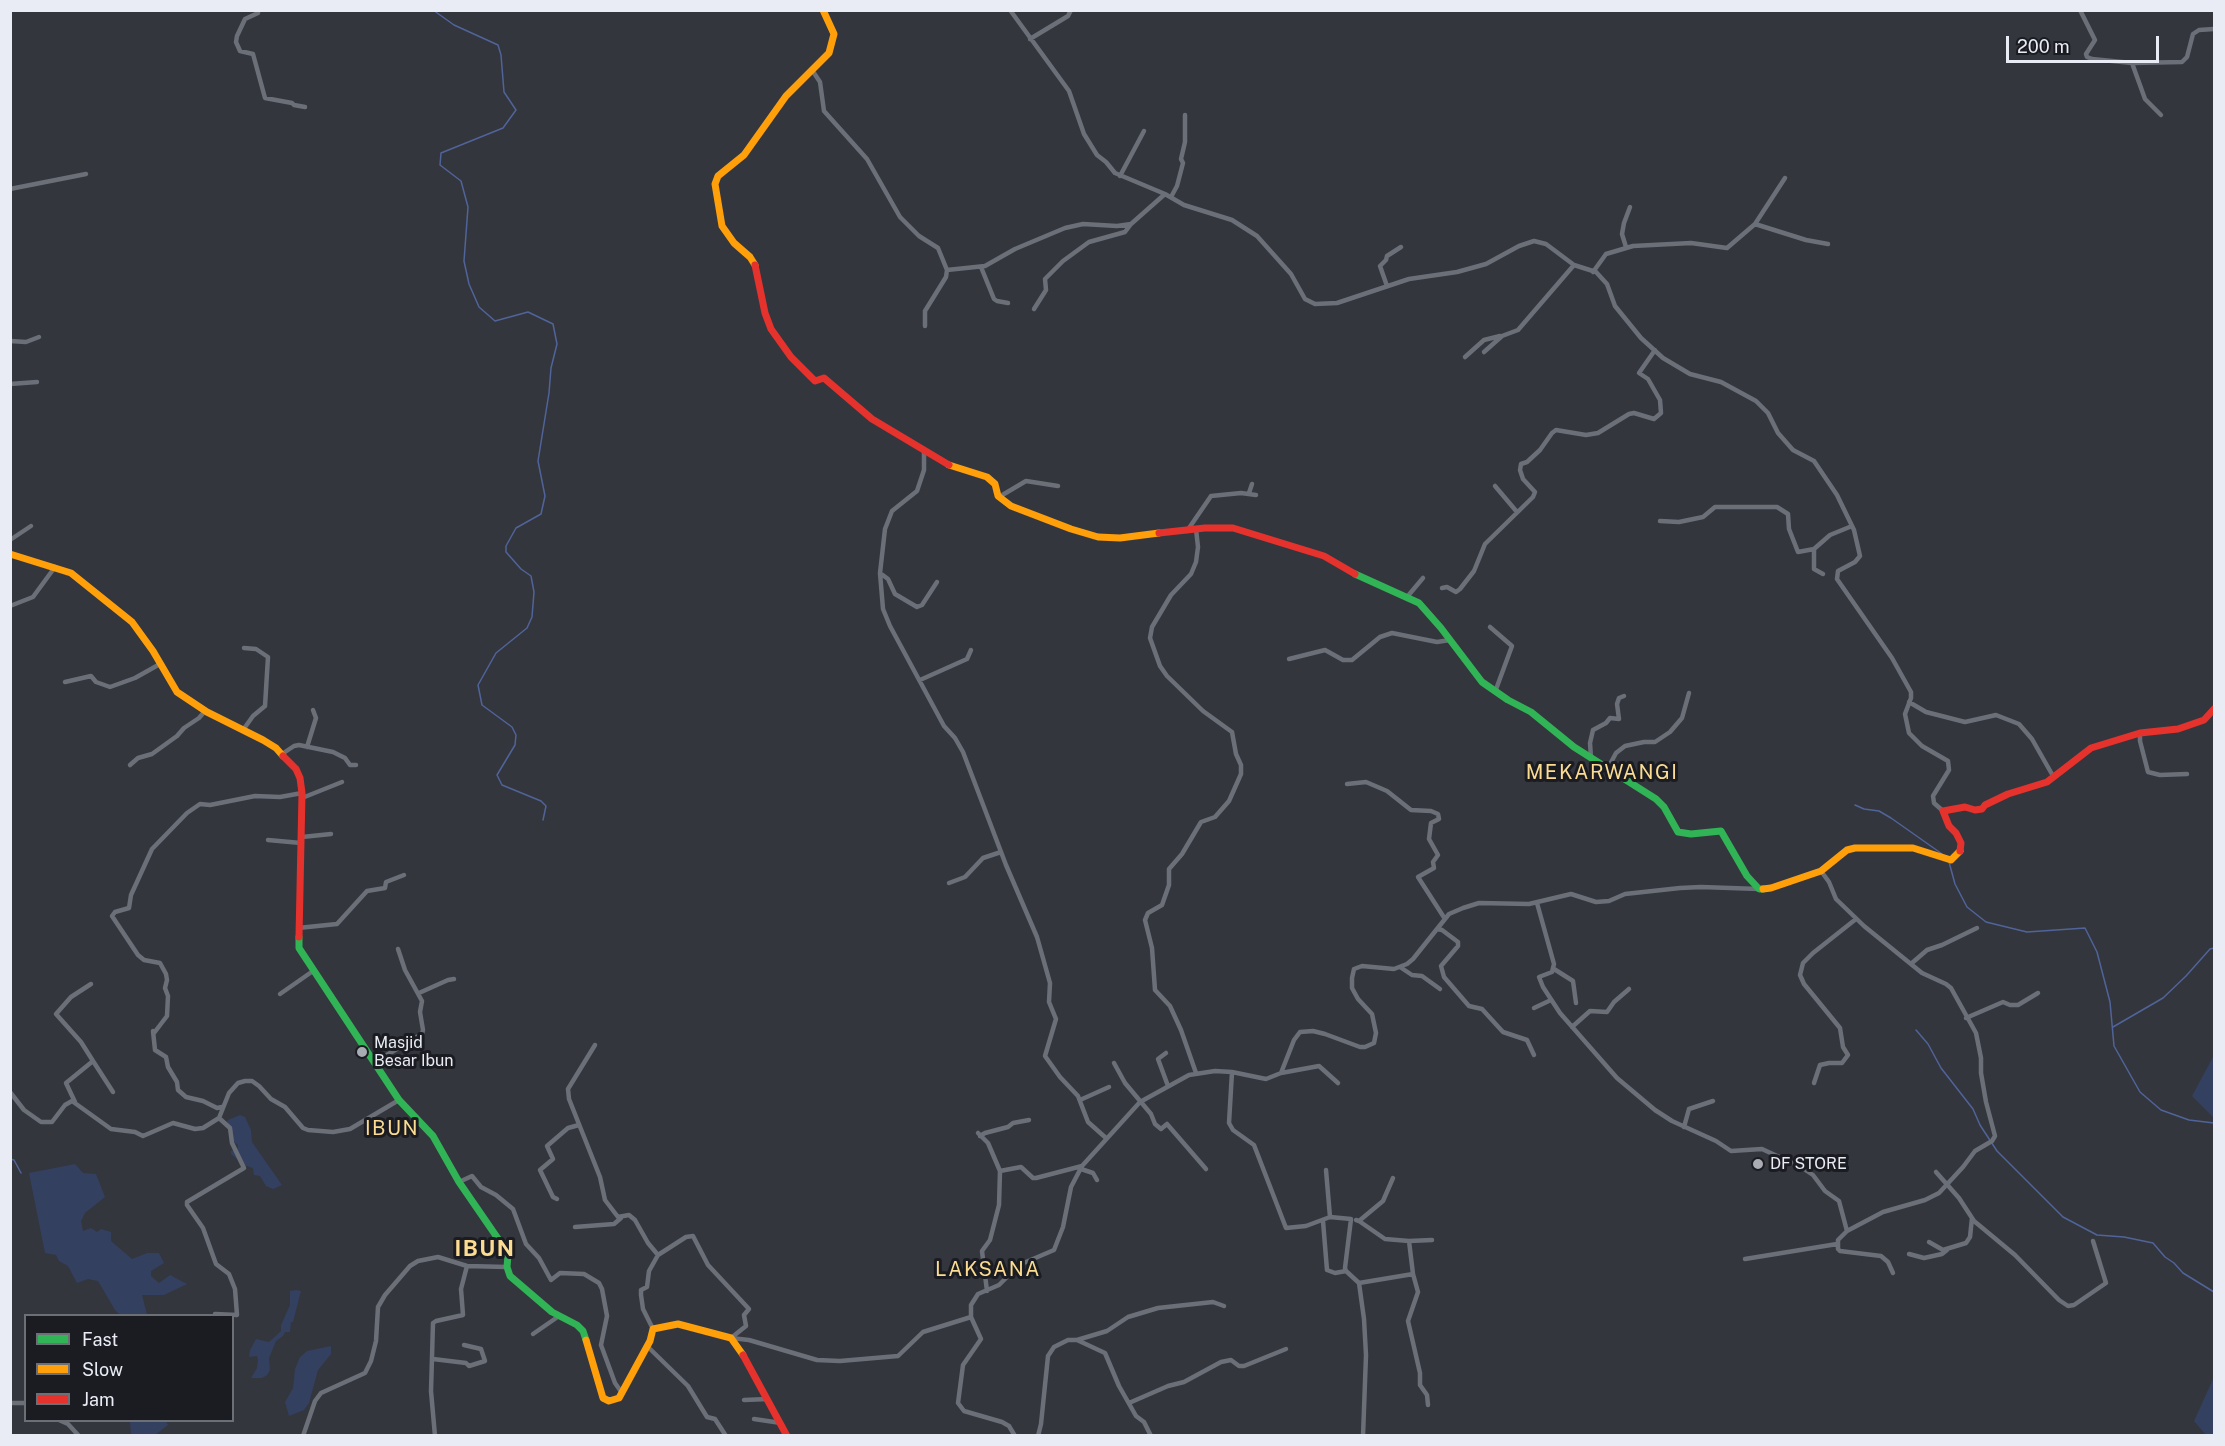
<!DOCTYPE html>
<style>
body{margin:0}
#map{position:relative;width:2225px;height:1446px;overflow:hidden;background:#34363d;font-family:"Public Sans",sans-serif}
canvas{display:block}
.frame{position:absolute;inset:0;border:12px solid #e9ecf4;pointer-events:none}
.legend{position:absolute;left:24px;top:1314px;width:210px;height:108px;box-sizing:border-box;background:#1a1c22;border:2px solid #6d6f76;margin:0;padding:8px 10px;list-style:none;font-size:18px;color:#e9ecf4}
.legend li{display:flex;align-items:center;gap:12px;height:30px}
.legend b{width:30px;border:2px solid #6d6f76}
.scale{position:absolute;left:2006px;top:36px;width:153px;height:27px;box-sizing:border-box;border:3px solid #e9ecf4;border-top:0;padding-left:8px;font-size:18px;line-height:21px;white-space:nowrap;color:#e9ecf4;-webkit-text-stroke:4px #1a1c22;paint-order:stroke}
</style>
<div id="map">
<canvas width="2225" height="1446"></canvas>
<div class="frame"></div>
<ul class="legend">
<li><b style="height:8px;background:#30b455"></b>Fast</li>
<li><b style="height:8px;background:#ff9f0a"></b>Slow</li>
<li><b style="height:8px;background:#e5322d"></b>Jam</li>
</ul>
<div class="scale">200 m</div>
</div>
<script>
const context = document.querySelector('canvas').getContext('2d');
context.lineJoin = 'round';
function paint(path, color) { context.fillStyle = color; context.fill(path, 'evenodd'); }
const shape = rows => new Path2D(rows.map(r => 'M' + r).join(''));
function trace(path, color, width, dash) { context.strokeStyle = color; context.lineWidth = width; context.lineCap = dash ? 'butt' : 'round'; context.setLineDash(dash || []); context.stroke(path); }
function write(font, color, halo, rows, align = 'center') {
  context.font = font + ' "Public Sans",sans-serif'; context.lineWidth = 6; context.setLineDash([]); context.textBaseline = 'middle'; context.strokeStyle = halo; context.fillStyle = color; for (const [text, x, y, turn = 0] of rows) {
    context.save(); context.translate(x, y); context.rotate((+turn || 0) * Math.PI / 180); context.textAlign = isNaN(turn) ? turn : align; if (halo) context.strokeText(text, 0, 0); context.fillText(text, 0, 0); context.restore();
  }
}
const green = shape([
 [2214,1055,2214,1118,2192,1096],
 [240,1115,245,1117,251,1130,252,1142,282,1185,273,1189,266,1186,260,1176,254,1175,253,1168,244,1165,231,1154,231,1151,238,1148,238,1145,231,1140,227,1122,228,1120],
 [75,1164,83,1173,96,1174,105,1197,85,1213,81,1221,83,1231,91,1228,97,1232,101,1229,111,1232,111,1241,132,1259,147,1253,159,1253,164,1263,151,1271,151,1276,159,1283,170,1275,187,1284,164,1295,142,1295,147,1315,120,1315,115,1310,98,1281,88,1279,77,1283,68,1266,59,1261,56,1255,45,1253,29,1173],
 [296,1290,301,1291,293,1322,291,1322,290,1332,285,1332,283,1336,276,1341,269,1358,270,1370,267,1375,262,1378,251,1378,257,1368,258,1360,257,1356,249,1357,250,1350,256,1339,269,1342,281,1331,281,1325,290,1305,290,1291],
 [331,1346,331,1354,318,1370,309,1403,304,1410,289,1416,285,1402,293,1388,295,1369,300,1357,307,1351],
 [2214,1377,2214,1435,2206,1435,2194,1421],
 [130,1421,166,1421,168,1425,155,1435,131,1435]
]);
const stream = shape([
 [433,10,454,25,498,45,501,55,504,92,516,110,503,128,441,153,440,165,461,181,468,207,464,261,469,284,479,307,495,321,528,312,553,324,557,344,551,368,549,393,538,461,545,496,541,514,516,528,506,546,506,552,521,569,531,576,534,592,532,617,527,628,496,653,478,685,482,705,512,727,516,735,515,745,497,775,502,785,541,801,546,806,543,820],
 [1855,805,1864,809,1879,811,1891,818,1945,856],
 [1949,862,1955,884,1967,907,1986,922,2027,932,2085,928,2097,952,2110,1002,2114,1046,2140,1092,2161,1110,2189,1120,2214,1123],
 [2113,1027,2163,998,2186,976,2210,949,2214,948],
 [1916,1030,1928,1044,1941,1068,1973,1109,1980,1125,1997,1151,2063,1217,2097,1235,2124,1237,2153,1243,2165,1257,2174,1263,2183,1273,2214,1292],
 [10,1159,14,1160,21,1173]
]);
const street = shape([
 [258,10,258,13,245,19,237,36,236,42,240,51,253,54,265,98,292,103,294,105,305,107],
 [1010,10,1069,91,1084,134,1097,155,1106,162,1115,173,1165,194],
 [2080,10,2095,40,2086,54,2087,57,2092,59,2132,63,2182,62,2187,57,2193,34,2199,30,2214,29],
 [1030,39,1068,16,1071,10],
 [2132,63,2145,99,2161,115],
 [812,70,820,82,824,111,867,159,900,217,919,236,938,248,947,270,985,266,1015,249,1065,228,1083,224,1117,226,1131,224,1165,194,1184,205,1232,220,1257,236,1291,274,1305,299,1315,304,1337,303,1409,279,1457,272,1486,264,1519,246,1534,241,1546,244,1574,265,1596,272,1607,284,1615,306,1641,338,1663,358,1690,374,1721,382,1756,401,1768,413,1778,433,1793,450,1814,461,1837,495,1854,530,1860,556,1855,562,1838,571,1837,579,1892,658,1911,692,1911,698,1905,714,1909,733,1922,746,1948,761,1949,770,1933,796,1934,803,1943,811],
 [1120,176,1144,131],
 [10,189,86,174],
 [1171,197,1177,186,1183,163,1181,159,1185,142,1185,115],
 [1755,224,1806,240,1828,244],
 [1626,247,1622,234,1624,223,1630,207],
 [981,267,994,299,997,301,1008,303],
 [1593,272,1606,254,1633,246,1691,243,1727,248,1755,224,1785,178],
 [1387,286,1380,266,1386,260,1387,256,1401,247],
 [1034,309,1046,290,1045,279,1063,261,1089,242,1125,232,1131,224],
 [925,326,925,311,946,277,947,270],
 [10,341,26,342,39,337],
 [1484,352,1502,336,1518,330,1574,265],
 [1465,357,1484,340,1500,336],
 [10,384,37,382],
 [924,451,924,470,917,491,892,511,885,529,880,573,883,609,890,626,944,726,955,738,963,752,1006,865,1037,937,1050,983,1049,1002,1056,1019,1045,1056,1060,1077,1078,1096,1088,1122,1106,1138],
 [1495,486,1517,512],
 [1249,493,1252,484],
 [999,497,1026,481,1058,486],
 [1660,521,1679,522,1703,517,1715,507,1777,507,1788,514,1789,529,1798,552,1814,549,1830,535,1852,526],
 [1187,531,1211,496,1241,493,1256,495],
 [10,540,31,526],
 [1814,549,1814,569,1823,574],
 [880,573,888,579,895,594,917,607,922,605,937,582],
 [1442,588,1447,587,1456,592,1460,589,1474,571,1485,544,1533,497,1535,492,1523,479,1520,470,1521,464,1527,462,1540,450,1552,433,1556,430,1586,435,1598,433,1629,414,1634,413,1654,419,1661,413,1660,400,1648,379,1639,373,1655,350],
 [1407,597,1423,578],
 [10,606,33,597,55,567],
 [1490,627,1512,646,1495,692],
 [1289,659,1325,650,1343,660,1352,660,1380,637,1392,633,1437,642,1450,640],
 [920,680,967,659,971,650],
 [65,682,91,676,96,682,110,687,135,678,160,664],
 [1909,702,1926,712,1965,722,1996,715,2019,724,2032,739,2053,776],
 [243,730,253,716,265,706,268,657,256,649,244,648],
 [2140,733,2140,741,2148,772,2160,775,2187,774],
 [307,747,316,718,313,710],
 [282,754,294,746,299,745,333,752,345,758,350,765,356,765],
 [1591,758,1590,743,1593,730,1606,723,1610,718,1619,719,1617,704,1619,698,1624,696],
 [130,765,138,758,152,754,177,736,184,728,199,718,205,711],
 [1608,768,1616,753,1625,746,1644,742,1655,742,1670,732,1682,718,1689,693],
 [1347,784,1366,782,1387,791,1411,810,1431,811,1438,814,1439,819,1431,823,1429,839,1438,855,1433,862,1434,868,1418,877,1445,919],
 [302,798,342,782],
 [302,837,331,834],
 [268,840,301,843],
 [949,883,965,877,983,858,1001,852],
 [1537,903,1554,964,1552,972,1539,977,1543,987,1560,1013,1617,1078,1655,1110,1672,1121,1716,1141,1731,1151,1762,1149,1801,1167,1813,1175,1825,1191,1839,1201,1847,1231,1883,1212,1925,1200,1939,1193,1963,1167,1975,1151,1992,1141,1995,1136,1986,1102,1981,1073,1981,1058,1976,1033,1951,988,1946,984,1922,973,1864,926,1836,899,1829,882,1821,871],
 [298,928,337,924,367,891,385,888,386,882,404,875],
 [1437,929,1442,930,1458,942,1458,946,1441,966,1444,977,1469,1006,1482,1009,1503,1032,1527,1040,1534,1055],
 [1912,963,1927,950,1942,945,1977,928],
 [1400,967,1412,975,1422,976,1440,989],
 [1554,969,1573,981,1576,1003],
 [419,993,448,980,454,979],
 [280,994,313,971],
 [1534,1008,1551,1000],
 [1966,1018,2003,1002,2010,1005,2018,1005,2038,993],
 [1572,1027,1590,1011,1607,1012,1614,1002,1629,989],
 [153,1031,155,1050,166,1057,168,1067,177,1082,178,1090,186,1097,203,1101,217,1108,222,1107],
 [154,1033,167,1016,168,996,165,988,167,980,166,974,160,963,144,960,138,955,112,916,115,912,129,908,131,895,152,849,187,813,200,804,210,805,255,796,280,797,302,793],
 [595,1045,568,1089,569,1099,600,1177,605,1200,618,1217,629,1215,635,1220,648,1243,658,1255,649,1271,647,1287,641,1290,641,1295,643,1309,653,1329],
 [1166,1053,1158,1059,1168,1086],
 [93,1061,113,1092],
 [375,1062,422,1034,423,1030,420,1012,422,1001,405,970,398,949],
 [1114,1063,1125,1083,1151,1114,1155,1124,1161,1129,1167,1124,1206,1169],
 [1232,1072,1229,1123,1233,1130,1254,1145,1286,1228,1306,1226,1330,1217,1351,1219,1345,1268,1346,1271,1359,1283,1364,1319,1366,1355,1363,1436],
 [1196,1073,1181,1030,1170,1006,1155,990,1152,948,1145,920,1148,913,1162,905,1169,885,1169,869,1182,854,1201,822,1215,817,1229,801,1241,774,1241,765,1236,754,1232,732,1203,711,1167,676,1160,666,1150,638,1152,627,1171,595,1191,574,1196,562,1198,547,1196,529],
 [1281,1073,1294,1040,1300,1032,1313,1031,1325,1034,1360,1047,1365,1047,1374,1043,1376,1033,1372,1014,1358,999,1352,988,1352,978,1354,969,1362,966,1394,969,1407,964,1413,959,1449,914,1463,908,1479,903,1529,904,1571,894,1596,902,1609,901,1625,894,1680,888,1701,887,1759,889],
 [1814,1083,1820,1065,1829,1063,1842,1063,1848,1055,1843,1047,1840,1028,1804,984,1800,975,1803,963,1813,953,1856,919],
 [10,1092,24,1110,41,1122,52,1122,65,1105,72,1101,111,1129,135,1132,143,1136,173,1123,195,1129,203,1128,219,1118,229,1093,238,1083,245,1081,252,1081,259,1086,271,1099,285,1107,303,1128,308,1130,333,1132,350,1129,399,1100],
 [1080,1100,1109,1087],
 [75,1102,66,1083,93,1061,81,1042,56,1014,71,997,91,984],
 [1684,1127,1689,1109,1713,1101],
 [978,1133,988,1143,1000,1171,999,1205,990,1240,982,1251,987,1291],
 [980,1136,985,1133,1008,1127,1013,1123,1029,1120],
 [1081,1169,1093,1173,1097,1180],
 [1326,1170,1330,1217],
 [1000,1171,1021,1167,1033,1178,1036,1178,1082,1166],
 [1936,1172,1959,1198,1974,1221,2015,1255,2059,1300,2068,1306,2074,1305,2106,1283,2093,1241],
 [459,1182,472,1176,481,1187,496,1195,513,1209,526,1244,539,1258,551,1280,560,1273,584,1274,599,1283,602,1289,607,1316,601,1345,615,1383,622,1393],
 [557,1199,553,1197,540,1170,553,1159,547,1146,568,1128,579,1125],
 [1356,1220,1359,1221,1383,1201,1393,1178],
 [1323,1221,1327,1270,1335,1273,1346,1271],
 [1359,1221,1385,1239,1409,1241,1432,1240],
 [575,1227,614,1224,621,1218],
 [1847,1231,1838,1240,1838,1249,1840,1251,1881,1256,1888,1262,1893,1273],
 [1929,1242,1943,1250,1966,1243,1970,1237,1972,1218],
 [1909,1254,1924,1258,1942,1254,1947,1250],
 [658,1255,686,1237,693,1236,708,1265,749,1309,744,1315,746,1326,731,1338],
 [1745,1259,1837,1244],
 [1413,1274,1418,1292,1408,1321,1420,1373,1420,1385,1427,1395,1428,1405],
 [1359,1283,1413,1274,1409,1241],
 [215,1314,237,1315,235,1289,229,1274,216,1264,203,1228,187,1205,187,1202,244,1168,232,1143,230,1128,219,1118],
 [971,1317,981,1339,963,1365,958,1403,964,1411,1002,1422,1009,1426,1015,1436],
 [533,1334,559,1316],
 [731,1338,749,1340,817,1360,840,1361,898,1356,923,1332,971,1317,971,1305,978,1294,999,1285,1019,1265,1054,1250,1063,1227,1071,1187,1082,1166,1140,1102,1189,1075,1215,1071,1232,1072,1266,1079,1281,1073,1319,1066,1338,1083],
 [1077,1340,1107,1331,1128,1317,1158,1308,1213,1302,1224,1306],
 [647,1346,688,1386,707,1417,715,1419,726,1436],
 [433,1359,466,1363,469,1366,485,1361,481,1349,464,1345],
 [744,1400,768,1399],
 [10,1403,26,1403],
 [1129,1403,1168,1386,1184,1382,1221,1362,1231,1360,1239,1366,1244,1366,1286,1349],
 [754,1419,781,1423],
 [59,1420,68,1424,79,1436],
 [303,1436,315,1401,321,1393,365,1373,371,1361,376,1341,378,1307,385,1295,410,1266,418,1261,438,1257,467,1266,507,1267],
 [435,1436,431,1391,433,1323,436,1321,463,1315,461,1289,467,1266],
 [1038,1436,1041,1424,1048,1356,1054,1347,1068,1340,1077,1340,1105,1353,1119,1386,1136,1416,1144,1422,1151,1436]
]);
const fast = shape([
 [1355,574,1419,603,1441,628,1482,682,1508,700,1531,712,1574,747,1656,799,1664,807,1678,832,1691,834,1721,831,1747,876,1759,889,1763,889],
 [299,937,299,948,399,1100,433,1136,459,1182,503,1246,508,1255,507,1267,510,1276,552,1312,577,1325,583,1331,586,1340]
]);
const slow = shape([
 [755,265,750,257,734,243,722,226,715,184,718,176,744,155,786,96,829,53,834,34,823,10],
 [949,465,987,477,995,484,998,496,1011,506,1071,529,1098,537,1120,538,1159,533],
 [10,554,71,573,132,622,153,651,177,692,207,712,263,740,276,748,283,756],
 [1763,889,1771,888,1821,871,1847,850,1855,848,1913,848,1951,860,1960,851],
 [586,1340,603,1398,609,1401,619,1398,650,1341,653,1329,678,1324,731,1338,743,1355]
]);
const jam = shape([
 [755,265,765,313,771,329,791,357,815,381,824,378,872,419,949,465],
 [1159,533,1205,528,1233,528,1324,556,1355,574],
 [283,756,296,769,300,778,302,793,299,937],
 [1960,851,1961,843,1956,833,1949,826,1943,811,1965,807,1975,810,1982,809,1985,805,2008,794,2047,782,2091,748,2140,733,2178,729,2204,720,2214,709],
 [743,1355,787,1436]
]);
const markers = [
 [362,1052,6,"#aaacb4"],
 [1758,1164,6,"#aaacb4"]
];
const poiNames = [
 ["Masjid",374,1043],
 ["Besar Ibun",374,1061],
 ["DF STORE",1770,1164]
];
const quarterNames = [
 ["MEKARWANGI",1602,773],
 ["IBUN",392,1129],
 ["LAKSANA",988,1270]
];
const districtNames = [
 ["IBUN",485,1249]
];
paint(green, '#334060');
trace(stream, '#50649a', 1.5);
trace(street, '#6b6f78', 4.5);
trace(fast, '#30b455', 7);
trace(slow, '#ff9f0a', 7);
trace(jam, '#e5322d', 7);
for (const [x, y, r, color] of markers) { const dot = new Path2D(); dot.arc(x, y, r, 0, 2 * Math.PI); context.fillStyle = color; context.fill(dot); trace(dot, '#1a1c22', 2); }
write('16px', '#e9ecf4', '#1a1c22', poiNames, 'left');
context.letterSpacing = '1.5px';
write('20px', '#fcdc91', '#1a1c22', quarterNames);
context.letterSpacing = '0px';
context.letterSpacing = '1.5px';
write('bold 22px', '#fcdc91', '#1a1c22', districtNames);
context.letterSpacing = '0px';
</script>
